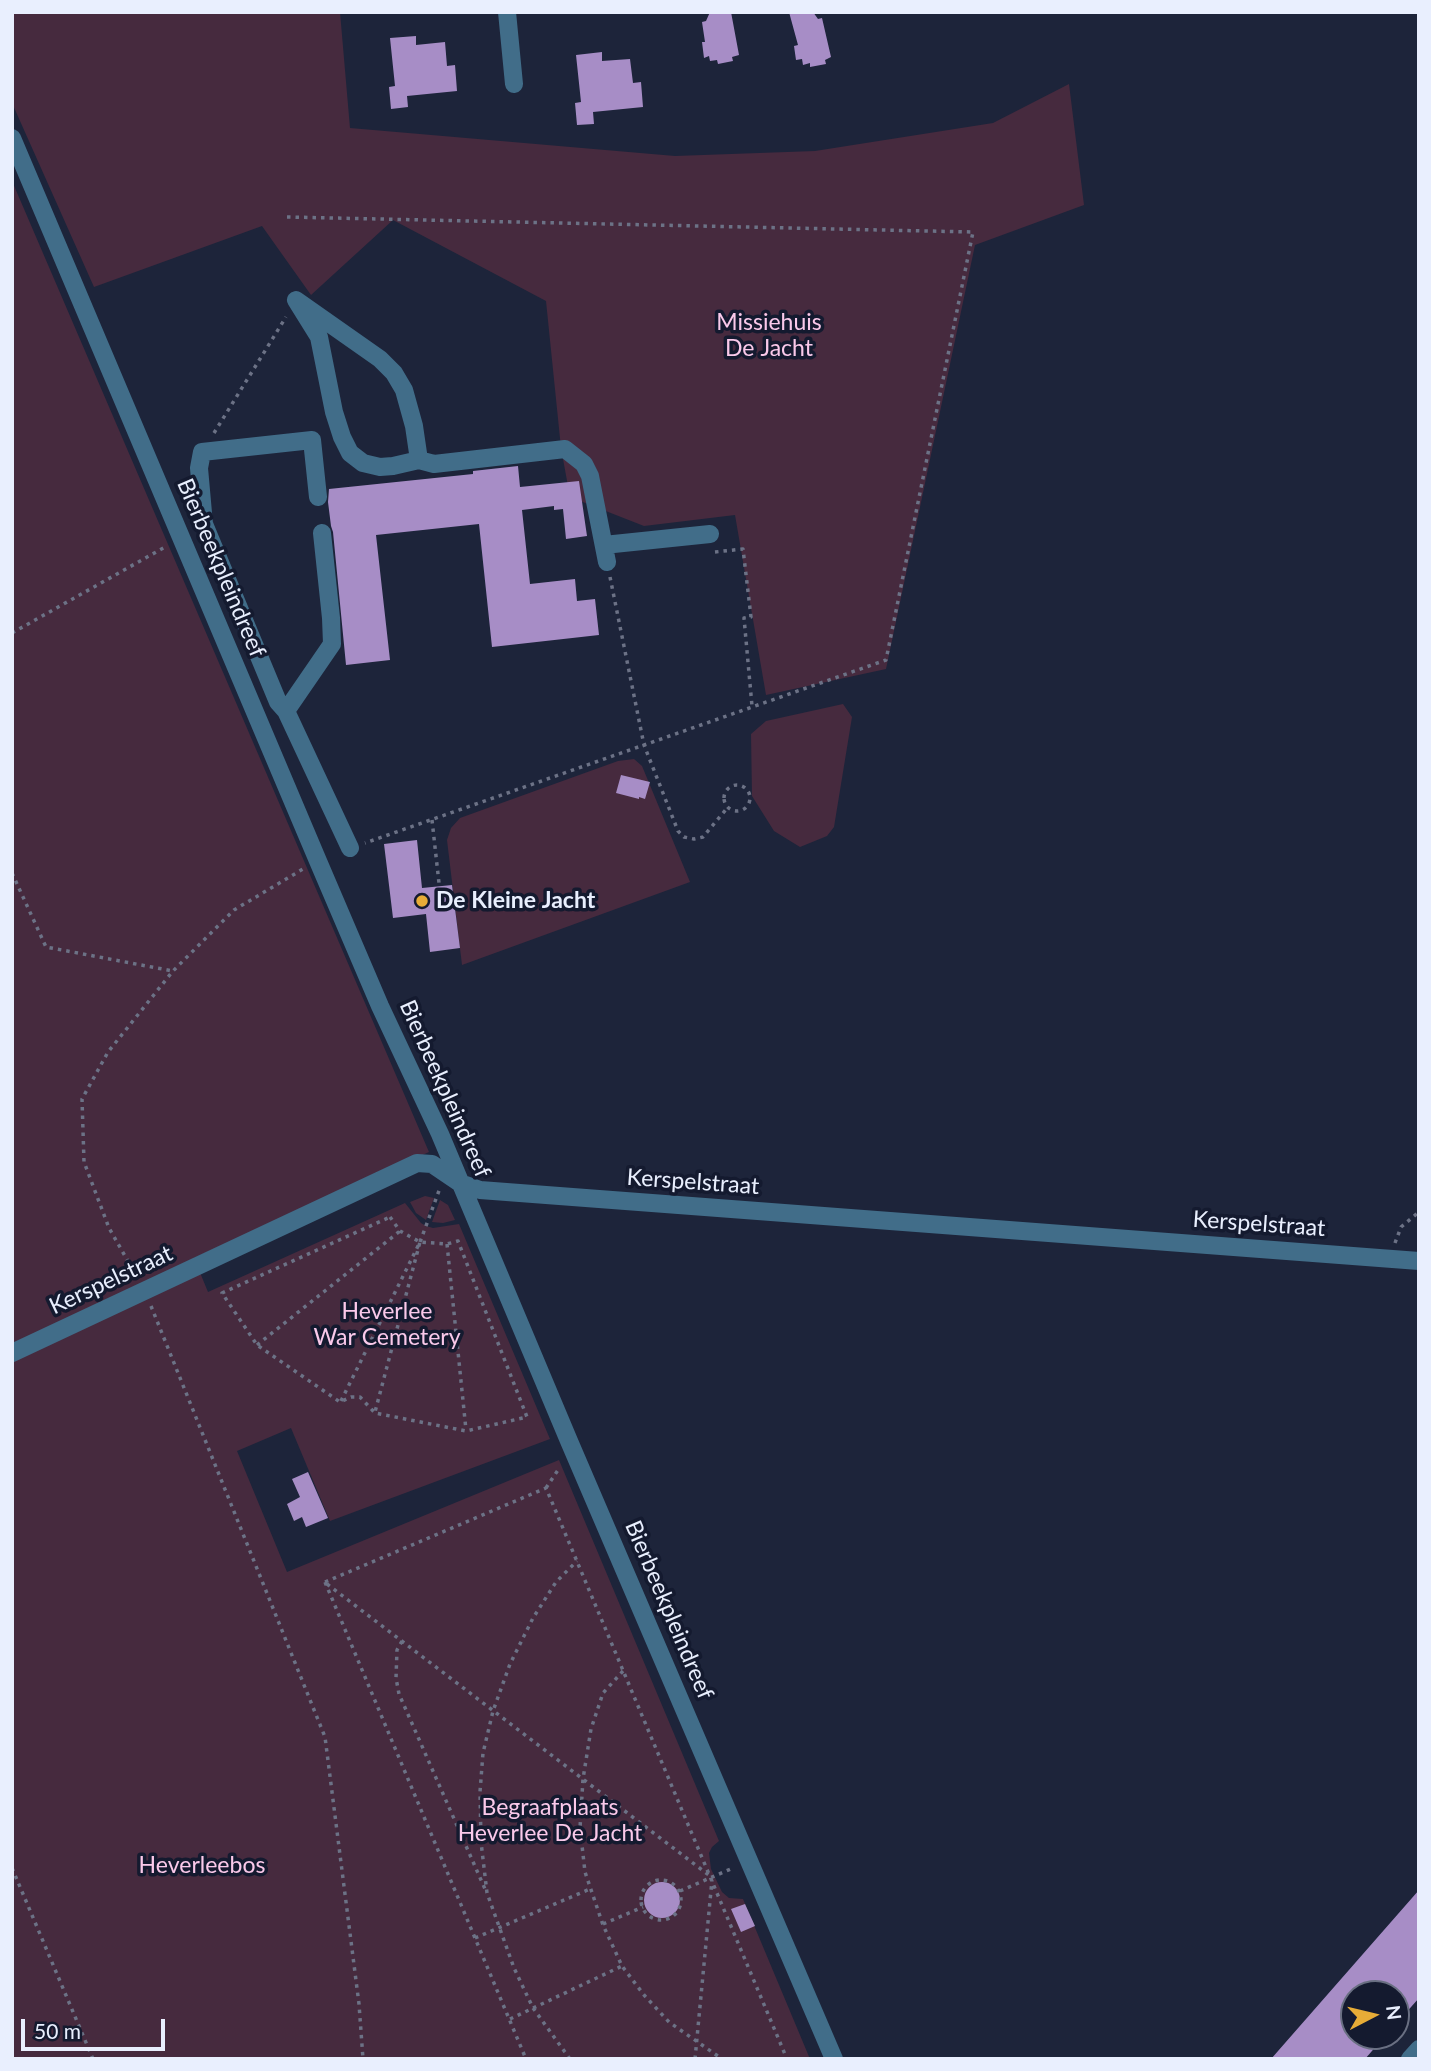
<!DOCTYPE html>
<style>
body{margin:0}
#map{position:relative;width:1431px;height:2071px;overflow:hidden;background:#1d243a;font-family:Lato,sans-serif}
canvas{display:block}
.frame{position:absolute;inset:0;border:14px solid #e9effe;pointer-events:none}
.north{position:absolute;left:1340px;top:1980px;width:70px;height:70px;box-sizing:border-box;background:#141a2f;border:2px solid #696f82;border-radius:50%;rotate:83deg;font-size:19px;font-weight:700;line-height:28px;text-align:center;color:#e9effe}
.north::after{content:'';display:block;margin:auto;width:24px;height:32px;background:#e7ac37;clip-path:polygon(50% 0,100% 100%,50% 72%,0 100%)}
.scale{position:absolute;left:21px;top:2019px;width:144px;height:32px;box-sizing:border-box;border:4px solid #e9effe;border-top:0;padding-left:9px;font-size:21px;line-height:24px;white-space:nowrap;color:#e9effe;-webkit-text-stroke:5px #141a2f;paint-order:stroke}
</style>
<div id="map">
<canvas width="1431" height="2071"></canvas>
<div class="frame"></div>
<div class="north">N</div>
<div class="scale">50 m</div>
</div>
<script>
const context = document.querySelector('canvas').getContext('2d');
context.lineJoin = 'round';
function paint(path, color) { context.fillStyle = color; context.fill(path, 'evenodd'); }
const shape = rows => new Path2D(rows.map(r => 'M' + r).join(''));
function trace(path, color, width, dash) { context.strokeStyle = color; context.lineWidth = width; context.lineCap = dash ? 'butt' : 'round'; context.setLineDash(dash || []); context.stroke(path); }
function write(font, color, halo, rows, align = 'center') {
  context.font = font + ' Lato,sans-serif'; context.lineWidth = 7; context.setLineDash([]); context.textBaseline = 'middle'; context.strokeStyle = halo; context.fillStyle = color; for (const [text, x, y, turn = 0] of rows) {
    context.save(); context.translate(x, y); context.rotate((+turn || 0) * Math.PI / 180); context.textAlign = isNaN(turn) ? turn : align; if (halo) context.strokeText(text, 0, 0); context.fillText(text, 0, 0); context.restore();
  }
}
const green = shape([
 [12,12,340,12,350,128,675,156,815,151,993,123,1069,84,1084,205,975,245,886,669,766,695,735,515,644,526,570,497,561,448,546,301,393,220,311,295,262,226,94,287,12,103],
 [12,181,429,1152,194,1258,208,1292,405,1203,421,1223,426,1226,433,1228,459,1224,550,1439,330,1521,291,1428,237,1451,287,1572,559,1460,719,1841,712,1847,709,1853,711,1869,722,1892,729,1898,743,1899,810,2059,12,2059],
 [843,704,852,717,834,827,827,836,800,847,774,831,752,796,751,734,766,721],
 [634,759,642,766,690,882,462,965,447,840,451,828,460,818,618,761],
 [425,1196,434,1198,426,1220,416,1213,410,1202],
 [440,1200,448,1205,455,1220,443,1223,432,1222]
]);
const building = shape([
 [710,12,731,12,739,55,732,57,733,61,718,64,717,60,710,61,709,56,704,58,702,42,705,42,702,22,706,21],
 [789,12,813,12,818,19,822,18,831,57,825,60,826,64,810,67,810,63,803,65,802,59,796,60,794,46,798,45],
 [416,36,416,45,445,42,447,66,455,65,457,91,407,96,408,107,391,109,389,87,395,86,390,38],
 [602,52,602,61,630,59,633,83,641,82,643,107,593,112,594,124,577,125,575,103,581,102,576,55],
 [518,466,520,487,579,481,587,536,566,539,563,509,554,510,554,506,522,510,530,584,575,579,577,601,595,599,599,635,492,647,479,524,376,535,390,660,346,665,333,532,331,526,328,502,329,489,473,474,473,471],
 [621,775,650,782,645,799,639,797,639,799,616,793],
 [417,840,422,888,452,885,460,948,430,952,426,914,393,918,384,844],
 [308,1472,328,1518,306,1527,302,1517,294,1521,287,1504,300,1497,292,1479],
 '644 1900a18 18 0 1 1 36 0a18 18 0 1 1-36 0Z',
 [1419,1890,1419,1998,1396,2024,1396,1994,1354,1994,1354,2036,1385,2036,1365,2059,1271,2059],
 [745,1904,755,1926,741,1932,731,1909]
]);
const path = shape([
 [287,217,973,232,886,660,365,843],
 [214,433,286,317],
 [715,552,743,549,751,617,744,618,752,706],
 [610,577,644,745,678,831,684,837,694,839,703,837,728,807],
 [12,633,165,547],
 '724 798a13 13 0 1 1 26 0a13 13 0 1 1-26 0Z',
 [432,820,439,883],
 [12,873,46,947,173,971],
 [390,1217,400,1231,420,1242,447,1244,458,1241,527,1417,466,1431,375,1413,360,1397,351,1397,340,1402,257,1345,222,1293,390,1217],
 [420,1242,440,1188],
 [1395,1243,1401,1227,1419,1212],
 [447,1244,466,1430],
 [137,1277,109,1228,84,1162,82,1099,108,1052,173,971,234,910,303,869],
 [151,1306,325,1737,359,2004,363,2059],
 [257,1345,400,1231],
 [341,1401,420,1242,375,1412],
 [546,1488,560,1467],
 [325,1582,546,1488,787,2059],
 [325,1582,526,2059],
 [327,1584,710,1876],
 [402,1641,397,1650,396,1678,399,1694,485,1889],
 [623,1671,603,1693,591,1729,583,1779,580,1828,585,1872,603,1925,622,1966,644,1995,669,2022,722,2059],
 [12,1868,93,2059],
 '641 1900a20 20 0 1 1 40 0a20 20 0 1 1-40 0Z',
 [680,1891,733,1868],
 [603,1924,643,1907],
 [475,1938,590,1889],
 [510,2019,622,1966],
 [570,2059,533,2008,514,1968,487,1893,481,1842,480,1792,483,1753,493,1711,510,1664,533,1618,556,1582,577,1561],
 [695,2059,712,1880]
]);
const minor = shape([
 [507,12,514,84],
 [12,138,318,861,380,1006,440,1134,569,1441,834,2059],
 [419,460,414,426,404,390,394,373,380,359,296,300,319,337,334,412,342,437,350,453,363,463,380,467,393,466,419,460,434,464,565,449,584,464,590,476,607,562],
 [322,533,331,618,332,644,286,711,350,848],
 [604,545,710,534],
 [286,711,278,702,204,524,199,468,202,452,312,440,318,497],
 [12,1353,417,1163,432,1164,460,1183,480,1190,1419,1261],
 [1410,2059,1419,2049]
]);
const markers = [
 [422,901,7,"#e7ac37"]
];
const parkNames = [
 ["Missiehuis",769,323],
 ["De Jacht",769,349],
 ["Heverlee",387,1312],
 ["War Cemetery",387,1338],
 ["Begraafplaats",550,1808],
 ["Heverlee De Jacht",550,1834],
 ["Heverleebos",202,1866]
];
const streetNames = [
 ["Bierbeekpleindreef",221,568,67],
 ["Bierbeekpleindreef",445,1089,66],
 ["Kerspelstraat",693,1182,4],
 ["Kerspelstraat",1259,1224,4],
 ["Kerspelstraat",111,1280,-25],
 ["Bierbeekpleindreef",669,1610,67]
];
const poiNames = [
 ["De Kleine Jacht",436,901]
];
paint(green, '#462a3e');
paint(building, '#a78dc6');
trace(path, '#6c7286', 3.5, [3.5, 5]);
trace(minor, '#416d89', 18);
for (const [x, y, r, color] of markers) { const dot = new Path2D(); dot.arc(x, y, r, 0, 2 * Math.PI); context.fillStyle = color; context.fill(dot); trace(dot, '#141a2f', 2.5); }
write('23px', '#fac9ea', '#141a2f', parkNames);
write('23px', '#e9effe', '#141a2f', streetNames);
write('bold 23px', '#e9effe', '#141a2f', poiNames, 'left');
</script>
